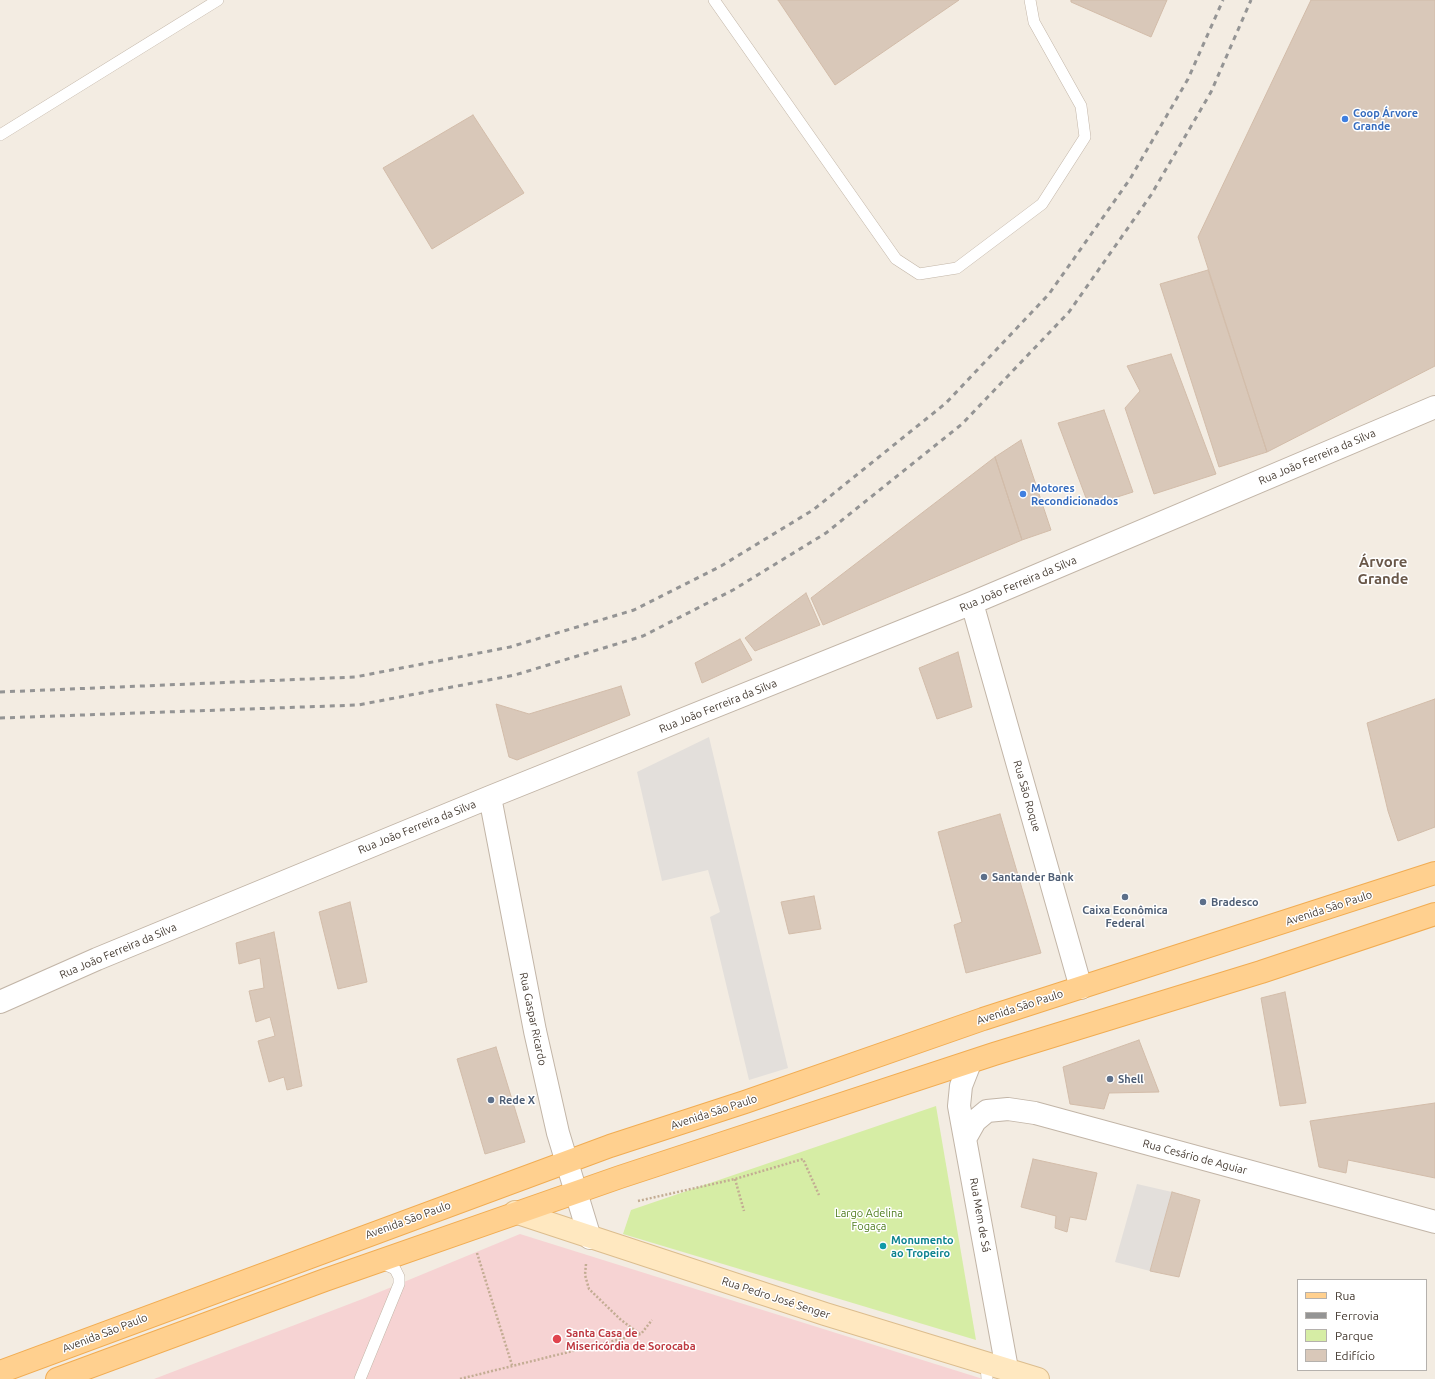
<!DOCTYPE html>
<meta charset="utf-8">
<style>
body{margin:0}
#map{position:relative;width:1435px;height:1379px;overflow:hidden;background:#f3ece2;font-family:Ubuntu,sans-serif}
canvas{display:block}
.legend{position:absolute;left:1297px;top:1279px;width:130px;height:92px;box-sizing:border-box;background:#fff;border:1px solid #b5b1ad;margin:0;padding:5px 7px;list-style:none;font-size:12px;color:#453b32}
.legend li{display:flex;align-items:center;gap:8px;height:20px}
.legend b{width:20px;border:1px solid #b5b1ad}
</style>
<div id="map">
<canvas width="1435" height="1379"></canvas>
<ul class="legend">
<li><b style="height:5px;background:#ffd08f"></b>Rua</li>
<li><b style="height:5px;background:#949494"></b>Ferrovia</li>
<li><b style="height:11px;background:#d6eda5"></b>Parque</li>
<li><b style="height:11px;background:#d9c8b9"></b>Edifício</li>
</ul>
</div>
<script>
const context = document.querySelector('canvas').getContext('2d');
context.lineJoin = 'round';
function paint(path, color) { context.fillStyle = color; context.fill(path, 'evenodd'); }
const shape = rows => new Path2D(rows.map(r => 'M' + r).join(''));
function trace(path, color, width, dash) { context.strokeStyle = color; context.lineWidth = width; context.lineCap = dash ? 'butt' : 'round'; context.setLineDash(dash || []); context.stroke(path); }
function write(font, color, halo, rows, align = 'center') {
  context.font = font + ' Ubuntu,sans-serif'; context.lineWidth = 3; context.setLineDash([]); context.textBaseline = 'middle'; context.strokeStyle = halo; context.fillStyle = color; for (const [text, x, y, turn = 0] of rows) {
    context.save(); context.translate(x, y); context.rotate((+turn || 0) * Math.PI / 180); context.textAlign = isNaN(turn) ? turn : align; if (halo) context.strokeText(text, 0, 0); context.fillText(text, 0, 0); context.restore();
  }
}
const medical = shape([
 [520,1234,983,1379,154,1379,365,1298]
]);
const green = shape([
 [936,1106,976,1340,623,1234,631,1210]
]);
const parking = shape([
 [709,737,788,1068,749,1080,710,917,720,912,708,870,662,881,637,772],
 [1137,1184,1172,1192,1150,1271,1115,1262]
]);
const building = shape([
 [778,0,959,0,835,85,778,0],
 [1071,0,1167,0,1151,37,1071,2,1071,0],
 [1311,0,1435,0,1435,366,1267,452,1198,237,1311,0],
 [473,115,524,193,432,249,383,168,473,115],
 [1208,270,1267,452,1219,467,1160,284,1208,270],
 [1171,354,1216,474,1154,494,1125,408,1140,391,1127,366,1171,354],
 [1104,410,1133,492,1089,506,1058,423,1104,410],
 [1021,440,1051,530,1022,540,995,457,1021,440],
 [995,457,1022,540,823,625,811,598,995,457],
 [806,593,820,625,755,651,745,638,806,593],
 [740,639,752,660,702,683,695,663,740,639],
 [958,652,972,707,937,719,919,668,958,652],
 [621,686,630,715,517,760,509,757,496,704,529,714,621,686],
 [1435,699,1435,827,1398,841,1388,811,1367,723,1435,699],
 [1000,814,1041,953,966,973,954,925,962,922,938,832,1000,814],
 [814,896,821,929,789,934,781,902,814,896],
 [350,902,367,982,338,989,319,912,350,902],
 [274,932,302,1086,287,1090,284,1077,269,1082,258,1041,275,1036,270,1017,256,1022,249,991,264,988,260,958,239,964,236,943,274,932],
 [1285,992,1306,1103,1280,1106,1261,998,1285,992],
 [1139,1040,1159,1092,1109,1093,1104,1109,1070,1104,1063,1067,1139,1040],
 [496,1047,525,1142,485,1154,457,1059,496,1047],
 [1435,1103,1435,1178,1348,1160,1346,1173,1319,1167,1310,1121,1435,1103],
 [1033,1159,1097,1173,1086,1220,1070,1217,1067,1232,1055,1228,1056,1216,1021,1207,1033,1159],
 [1172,1192,1200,1200,1179,1277,1150,1271,1172,1192]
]);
const path = shape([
 [735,1179,744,1211],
 [638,1201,735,1179,803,1159,819,1195],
 [477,1253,512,1365],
 [586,1264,585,1275,589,1289,621,1320,640,1334],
 [460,1379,641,1334,652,1320]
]);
const lane = shape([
 [714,0,896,259,919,274,957,268,1042,204,1085,137,1081,106,1034,22,1030,0],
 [0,135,218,0],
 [986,1363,987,1379],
 [360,1379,399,1284,399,1277,395,1269,379,1262]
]);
const street = shape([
 [972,603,1081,988],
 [490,797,535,1031,558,1133,590,1238],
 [0,1002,97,959,490,797,972,603,1435,407],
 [970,1063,961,1086,959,1106,1007,1369],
 [966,1137,975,1121,987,1111,1008,1109,1035,1113,1435,1222]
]);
const secondary = shape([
 [515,1212,825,1314,1038,1379]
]);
const primary = shape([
 [0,1372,610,1146,745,1102,983,1019,1435,873],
 [57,1379,325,1280,620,1177,994,1054,1261,972,1435,914]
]);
const rail = shape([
 [0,692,355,677,510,647,634,610,721,566,813,510,946,403,1049,294,1130,179,1188,79,1223,0],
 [0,718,358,705,515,675,643,636,733,590,826,533,962,424,1069,312,1151,195,1211,92,1251,0]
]);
const markers = [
 [1345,119,4,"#3f7fe0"],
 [1023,494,4,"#3f7fe0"],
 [984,877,4,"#5c6f8a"],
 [1125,897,4,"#5c6f8a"],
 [1203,902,4,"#5c6f8a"],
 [1110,1079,4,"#5c6f8a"],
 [491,1100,4,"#5c6f8a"],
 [883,1246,4,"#0f9aa8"],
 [557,1339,5,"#e0444e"]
];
const shopNames = [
 ["Coop Árvore",1353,113],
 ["Grande",1353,126],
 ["Motores",1031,488],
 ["Recondicionados",1031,501]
];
const streetNames = [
 ["Rua João Ferreira da Silva",1317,457,-23],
 ["Rua João Ferreira da Silva",1018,584,-23],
 ["Rua João Ferreira da Silva",718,706,-22],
 ["Rua São Roque",1027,796,74],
 ["Rua João Ferreira da Silva",417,827,-22],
 ["Avenida São Paulo",1329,908,-18],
 ["Rua João Ferreira da Silva",118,951,-23],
 ["Avenida São Paulo",1020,1007,-18],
 ["Rua Gaspar Ricardo",533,1019,78],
 ["Avenida São Paulo",714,1112,-18],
 ["Rua Cesário de Aguiar",1195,1157,15],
 ["Rua Mem de Sá",980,1215,80],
 ["Avenida São Paulo",408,1220,-20],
 ["Rua Pedro José Senger",776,1298,18],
 ["Avenida São Paulo",105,1333,-21]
];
const serviceNames = [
 ["Santander Bank",992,877],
 ["Bradesco",1211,902],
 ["Caixa Econômica",1125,910,"center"],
 ["Federal",1125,923,"center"],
 ["Shell",1118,1079],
 ["Rede X",499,1100]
];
const parkNames = [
 ["Largo Adelina",869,1213],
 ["Fogaça",869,1226]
];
const cultureNames = [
 ["Monumento",891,1240],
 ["ao Tropeiro",891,1253]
];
const healthNames = [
 ["Santa Casa de",566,1333],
 ["Misericórdia de Sorocaba",566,1346]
];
const districtNames = [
 ["Árvore",1383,562],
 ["Grande",1383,579]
];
paint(medical, '#f6d3d3');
paint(green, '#d6eda5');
paint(parking, '#e3dfdb');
paint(building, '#d9c8b9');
trace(building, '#d2bca9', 1);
trace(lane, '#c2b5a7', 12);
trace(street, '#c2b5a7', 24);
trace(secondary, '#dcbd8e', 24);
trace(primary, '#f1ac52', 24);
trace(path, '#c3ac93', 2.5, [2, 2]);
trace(lane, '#fff', 11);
trace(street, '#fff', 22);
trace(secondary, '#ffe8c0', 22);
trace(primary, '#ffd08f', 22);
trace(rail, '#949494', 3, [5, 5]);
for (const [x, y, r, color] of markers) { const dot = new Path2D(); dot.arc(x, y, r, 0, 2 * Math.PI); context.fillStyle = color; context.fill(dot); trace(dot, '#fff', 1.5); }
write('bold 11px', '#366cbe', '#fff', shopNames, 'left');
write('11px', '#453b32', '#fff', streetNames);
write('bold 11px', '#4e5e75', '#fff', serviceNames, 'left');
write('11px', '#4f7d1f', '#fff', parkNames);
write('bold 11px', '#0d838f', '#fff', cultureNames, 'left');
write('bold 11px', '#be3a42', '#fff', healthNames, 'left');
write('bold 15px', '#695748', '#fff', districtNames);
</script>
